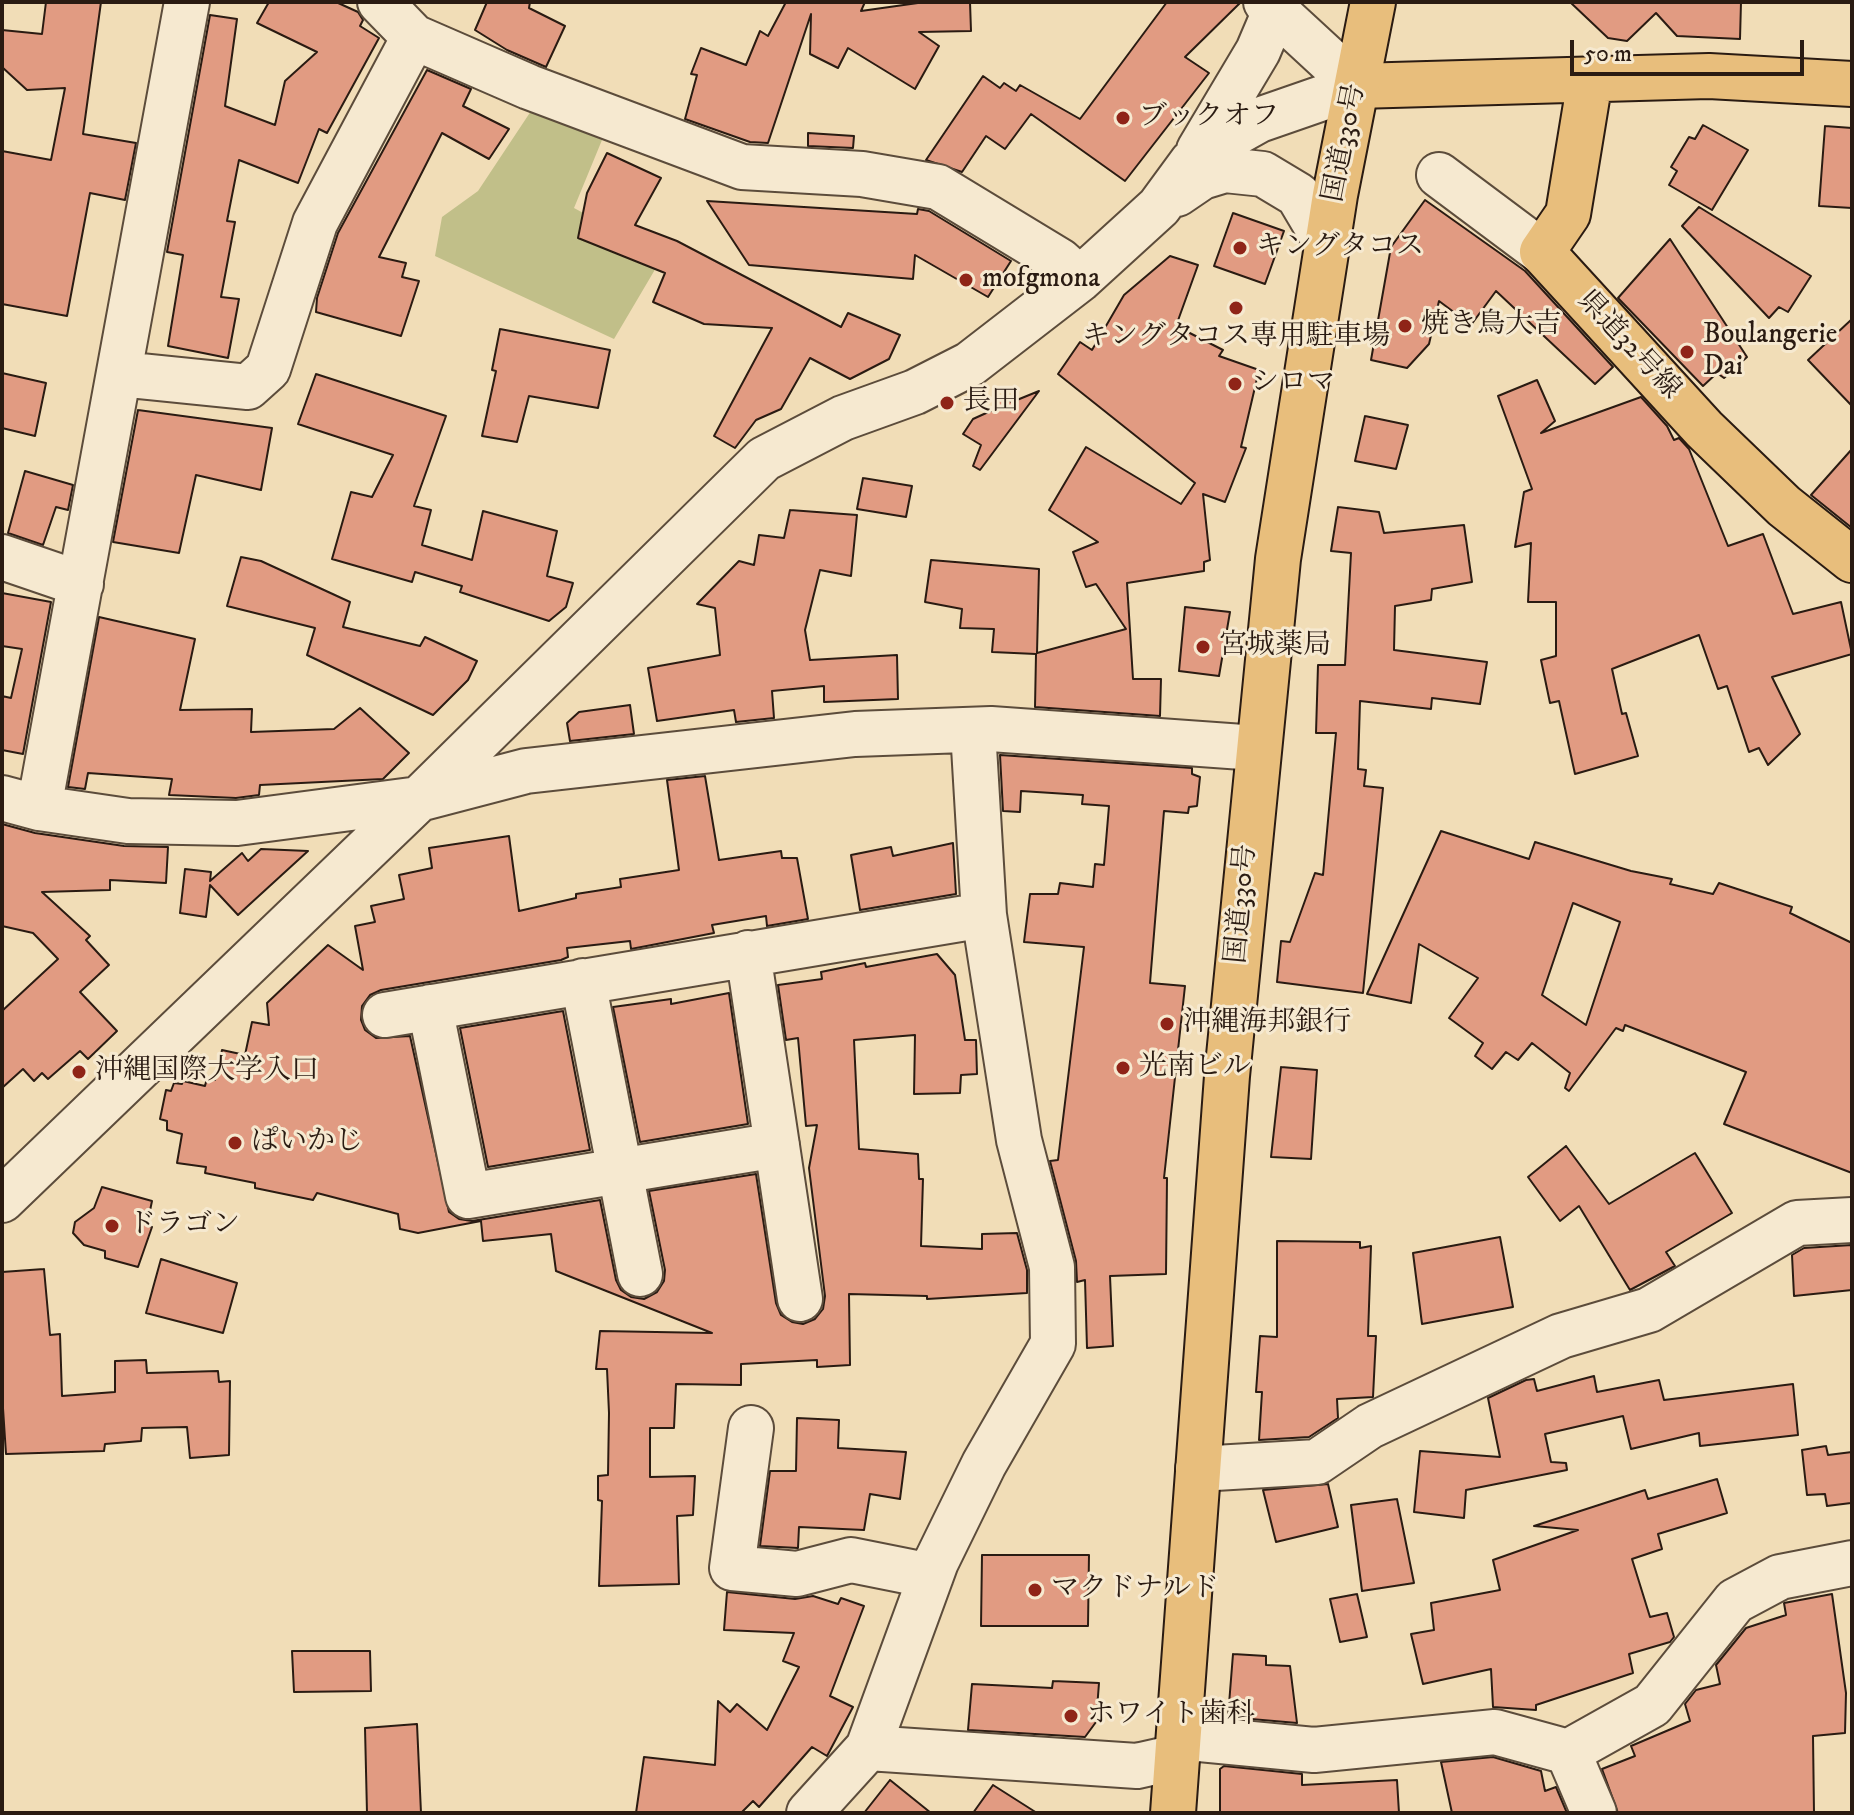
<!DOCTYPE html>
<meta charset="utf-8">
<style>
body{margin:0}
#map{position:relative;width:1854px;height:1815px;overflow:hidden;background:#f1ddb7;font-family:"IM FELL DW Pica",serif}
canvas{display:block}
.frame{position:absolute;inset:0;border:4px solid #2a1b12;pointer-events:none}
.scale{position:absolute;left:1570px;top:40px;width:234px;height:36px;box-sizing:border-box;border:4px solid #2a1b12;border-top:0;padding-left:10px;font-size:24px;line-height:28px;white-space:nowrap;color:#2a1b12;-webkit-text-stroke:6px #f6e9d0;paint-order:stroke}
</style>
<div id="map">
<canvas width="1854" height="1815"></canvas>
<div class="frame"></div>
<div class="scale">50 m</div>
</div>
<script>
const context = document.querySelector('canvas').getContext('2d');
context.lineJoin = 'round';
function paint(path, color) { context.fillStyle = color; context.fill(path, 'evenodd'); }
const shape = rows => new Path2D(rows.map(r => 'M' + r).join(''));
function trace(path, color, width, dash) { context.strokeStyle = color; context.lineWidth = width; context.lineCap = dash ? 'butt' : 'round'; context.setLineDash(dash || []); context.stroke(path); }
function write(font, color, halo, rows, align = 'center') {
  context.font = font + ' "IM FELL DW Pica","Noto Serif JP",serif'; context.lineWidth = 6; context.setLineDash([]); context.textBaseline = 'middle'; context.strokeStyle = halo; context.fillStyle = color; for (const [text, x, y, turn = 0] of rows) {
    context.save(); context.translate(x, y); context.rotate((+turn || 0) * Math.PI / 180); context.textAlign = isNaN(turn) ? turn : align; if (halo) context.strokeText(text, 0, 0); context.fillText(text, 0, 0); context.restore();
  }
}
const green = shape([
 [533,108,602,140,574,208,663,256,614,339,435,256,442,217,478,191]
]);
const building = shape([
 [46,2,101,2,83,134,136,143,125,200,90,193,67,316,2,304,2,151,51,160,65,88,27,90,2,67,2,30,42,34,46,2],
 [269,2,336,2,358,12,363,20,360,26,379,38,327,133,319,129,298,183,239,160,227,221,235,222,221,297,239,299,228,358,168,346,183,255,167,252,210,15,237,19,225,106,275,125,285,81,317,52,257,23,269,2],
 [487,2,530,2,529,8,565,26,546,67,507,50,475,30,487,2],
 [786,2,865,2,861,11,925,2,970,2,971,31,919,32,939,46,915,89,848,48,838,68,810,54,811,14,768,143,750,142,685,119,697,75,691,74,701,48,746,65,760,31,768,36,786,2],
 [1167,2,1241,2,1185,57,1209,73,1125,181,1031,114,1005,149,986,136,962,172,926,160,983,76,1000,88,1004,83,1016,91,1020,85,1080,119,1167,2],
 [1570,2,1741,2,1740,39,1677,36,1656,13,1627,41,1608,38,1570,2],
 [427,70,471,89,463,106,509,129,489,159,442,133,379,257,406,263,402,277,419,281,401,336,316,312,317,298,338,233,427,70],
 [1703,125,1748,150,1712,210,1669,185,1677,171,1671,167,1689,137,1695,139,1703,125],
 [1825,126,1852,128,1852,208,1819,206,1825,126],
 [808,133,854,136,853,148,808,146,808,133],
 [607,153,661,178,635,225,677,241,841,327,848,313,900,335,889,359,850,379,810,358,781,409,756,420,735,448,714,436,772,328,704,324,653,302,665,273,578,238,587,193,607,153],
 [1425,200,1525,271,1613,367,1595,384,1496,291,1471,325,1439,301,1429,344,1407,368,1371,360,1391,247,1425,200],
 [707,201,917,214,918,209,929,211,1011,261,988,297,915,255,913,279,749,265,707,201],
 [1699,207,1811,276,1788,312,1779,307,1769,318,1682,226,1699,207],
 [1233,213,1284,231,1265,284,1214,266,1233,213],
 [1670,239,1747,357,1724,378,1717,373,1703,386,1618,298,1670,239],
 [1170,256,1198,265,1176,326,1223,350,1219,356,1259,370,1241,447,1246,448,1225,502,1203,494,1210,560,1204,562,1204,571,1127,583,1133,679,1161,679,1160,716,1035,707,1036,654,992,652,994,629,960,628,962,609,925,602,931,560,1039,569,1037,653,1126,629,1096,584,1086,587,1073,552,1098,542,1049,510,1086,447,1181,504,1195,483,1058,374,1080,342,1092,350,1124,295,1170,256],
 [1852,319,1852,406,1808,360,1852,319],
 [500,329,610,350,598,408,529,396,517,442,482,436,496,371,492,370,500,329],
 [2,373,46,383,35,436,2,428,2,373],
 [316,374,446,416,414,506,431,510,422,545,472,560,483,511,557,531,547,576,573,583,566,607,549,621,460,592,462,586,415,572,412,582,332,559,351,492,372,497,393,455,298,424,316,374],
 [1537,380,1555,421,1541,433,1641,397,1667,426,1674,440,1679,438,1689,449,1728,546,1763,534,1793,614,1841,602,1852,654,1772,677,1800,734,1768,765,1759,748,1749,752,1727,686,1718,689,1699,635,1612,669,1622,714,1626,713,1638,756,1575,774,1559,701,1550,703,1541,660,1556,656,1556,602,1528,602,1531,543,1515,547,1524,492,1532,489,1498,396,1537,380],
 [1039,391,980,470,973,466,981,445,963,434,973,419,995,409,1001,396,1012,402,1039,391],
 [138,410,272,428,261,490,196,475,179,553,113,542,138,410],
 [1365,416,1408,425,1396,469,1355,461,1365,416],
 [1852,449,1852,528,1811,495,1852,449],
 [25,471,73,485,68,510,56,507,43,545,8,533,25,471],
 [863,478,912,486,906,517,857,509,863,478],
 [1338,507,1379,512,1384,533,1464,525,1472,582,1432,589,1431,600,1395,606,1394,650,1487,662,1480,704,1432,698,1431,709,1360,701,1358,769,1366,770,1364,786,1383,788,1363,993,1277,982,1281,941,1290,942,1315,873,1323,875,1336,733,1316,733,1318,665,1345,665,1351,553,1331,551,1338,507],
 [790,510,857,515,851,576,820,570,805,630,810,660,897,655,898,699,824,702,824,686,772,691,774,718,736,722,734,710,657,721,648,668,720,655,715,608,697,604,739,561,754,565,759,535,784,538,790,510],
 [241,557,261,561,350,602,343,627,420,646,425,637,477,661,468,680,433,715,307,655,315,628,227,606,241,557],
 [2,593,51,602,23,754,2,750,2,696,11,698,22,649,2,646,2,593],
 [1185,607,1230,612,1219,676,1179,671,1185,607],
 [99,617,195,639,180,710,252,709,251,732,334,729,360,708,409,753,383,779,260,785,259,795,236,798,169,795,172,779,88,773,85,789,68,787,99,617],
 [630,705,634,734,570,741,567,723,579,712,630,705],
 [1000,755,1192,768,1192,774,1200,777,1197,806,1189,807,1188,813,1164,811,1150,983,1185,986,1164,1178,1167,1178,1166,1274,1110,1276,1113,1346,1087,1348,1085,1280,1077,1282,1076,1261,1050,1161,1058,1160,1084,947,1024,942,1030,894,1058,894,1060,883,1093,887,1095,864,1104,865,1109,806,1082,804,1083,795,1021,791,1020,812,1003,811,1000,755],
 [705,776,719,860,781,851,782,858,797,858,808,919,767,926,766,916,712,925,714,933,631,949,630,941,567,948,568,957,561,960,381,990,370,995,362,1006,361,1020,365,1030,376,1038,410,1036,449,1212,459,1219,472,1221,600,1200,616,1280,621,1290,631,1297,644,1299,657,1292,664,1281,665,1270,649,1191,756,1174,776,1303,781,1315,792,1322,803,1324,815,1319,823,1309,825,1296,809,1168,817,1125,806,1126,798,1038,786,1040,778,985,822,979,821,972,865,963,866,967,937,954,955,975,965,1040,976,1040,977,1074,961,1075,960,1093,914,1094,915,1035,854,1040,859,1149,918,1154,919,1179,923,1179,921,1246,982,1249,982,1234,1017,1233,1027,1270,1027,1293,927,1299,927,1296,849,1294,850,1365,817,1367,817,1360,741,1364,741,1385,676,1384,674,1428,650,1428,650,1477,695,1476,693,1515,677,1516,679,1584,599,1586,602,1501,598,1500,598,1476,608,1475,609,1413,607,1369,596,1369,600,1331,712,1333,556,1271,551,1234,483,1241,481,1221,418,1233,400,1229,398,1214,317,1193,313,1200,255,1188,255,1183,205,1173,206,1167,177,1163,182,1134,167,1130,167,1121,160,1119,166,1090,171,1091,174,1083,182,1084,183,1081,205,1086,207,1078,215,1080,222,1050,245,1055,252,1022,269,1025,267,1003,328,945,363,970,355,926,375,922,371,906,404,899,399,875,432,868,429,848,509,836,519,911,576,898,576,894,621,887,620,879,679,870,667,780,705,776],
 [2,824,35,833,124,846,168,847,166,883,110,880,110,890,42,892,90,936,86,940,109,965,80,992,117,1031,88,1059,80,1051,48,1079,42,1073,34,1081,23,1069,2,1088,2,1011,58,959,33,933,2,926,2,824],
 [1441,831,1529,859,1535,842,1631,871,1672,879,1670,884,1713,894,1719,883,1792,907,1790,913,1852,943,1852,1173,1724,1124,1746,1072,1625,1025,1623,1031,1616,1028,1569,1091,1565,1088,1570,1073,1532,1043,1518,1060,1506,1052,1492,1069,1475,1056,1483,1043,1449,1018,1478,978,1419,944,1411,1003,1367,994,1441,831],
 [1573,903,1620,922,1586,1025,1542,995,1573,903],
 [953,843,956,894,860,910,851,855,891,847,893,856,953,843],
 [261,849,308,851,238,915,210,885,206,917,180,913,185,869,211,872,210,881,242,853,248,861,261,849],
 [729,993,748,1124,640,1142,613,1007,671,999,671,1004,729,993],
 [563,1011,590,1150,488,1167,460,1028,563,1011],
 [1281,1067,1317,1070,1311,1159,1271,1157,1281,1067],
 [1566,1146,1609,1204,1695,1153,1732,1213,1666,1252,1675,1266,1630,1290,1579,1206,1560,1221,1528,1177,1566,1146],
 [102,1187,152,1201,147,1225,152,1227,138,1267,105,1258,105,1251,84,1245,73,1233,75,1222,94,1208,102,1187],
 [1500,1237,1513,1307,1422,1324,1413,1253,1500,1237],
 [1277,1241,1360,1242,1360,1248,1371,1246,1368,1336,1376,1336,1373,1397,1337,1399,1338,1418,1309,1437,1259,1440,1262,1392,1256,1392,1260,1336,1277,1337,1277,1241],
 [1852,1245,1852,1290,1794,1296,1792,1255,1804,1248,1852,1245],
 [161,1259,237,1283,223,1333,146,1313,161,1259],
 [44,1269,50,1335,60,1334,62,1396,115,1392,115,1361,146,1360,147,1373,218,1371,219,1382,230,1381,229,1455,190,1458,187,1427,142,1428,141,1441,105,1444,104,1451,6,1454,2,1393,2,1272,44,1269],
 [1594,1376,1597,1392,1659,1380,1664,1400,1793,1384,1798,1435,1700,1446,1699,1433,1631,1449,1623,1416,1545,1434,1551,1462,1566,1463,1567,1470,1466,1490,1464,1518,1414,1512,1420,1451,1500,1457,1488,1398,1526,1380,1534,1379,1537,1391,1594,1376],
 [797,1418,839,1420,838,1448,906,1452,900,1499,870,1494,864,1530,799,1527,798,1548,760,1546,770,1471,796,1471,797,1418],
 [1826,1446,1828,1455,1852,1452,1851,1503,1827,1506,1825,1494,1807,1495,1802,1450,1826,1446],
 [1717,1479,1727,1513,1658,1534,1662,1549,1632,1559,1650,1617,1667,1613,1674,1637,1670,1642,1629,1654,1633,1673,1536,1705,1536,1710,1493,1707,1491,1669,1423,1684,1411,1634,1434,1630,1431,1603,1500,1590,1493,1560,1578,1530,1534,1526,1645,1490,1648,1499,1717,1479],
 [1328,1484,1338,1527,1276,1542,1263,1490,1328,1484],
 [1397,1499,1414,1583,1362,1591,1351,1505,1397,1499],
 [982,1555,1089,1555,1088,1626,981,1626,982,1555],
 [727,1592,795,1599,813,1596,838,1604,841,1598,864,1606,830,1696,853,1707,827,1756,812,1747,759,1807,753,1801,741,1813,636,1813,644,1757,715,1765,718,1701,730,1712,737,1704,767,1730,799,1667,783,1661,794,1633,724,1630,727,1592],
 [1357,1594,1367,1637,1340,1642,1330,1599,1357,1594],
 [1832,1594,1846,1693,1845,1733,1813,1736,1814,1813,1618,1813,1602,1769,1635,1756,1631,1746,1690,1721,1685,1704,1696,1690,1720,1684,1716,1665,1746,1628,1786,1615,1784,1603,1832,1594],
 [292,1651,370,1651,371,1691,294,1692,292,1651],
 [1233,1654,1266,1656,1266,1665,1290,1666,1297,1723,1228,1717,1233,1654],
 [1053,1681,1099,1683,1096,1722,1085,1737,968,1730,972,1684,1052,1688,1053,1681],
 [417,1724,421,1813,367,1813,365,1728,417,1724],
 [1493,1757,1541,1771,1545,1791,1556,1787,1567,1813,1452,1813,1441,1762,1493,1757],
 [1224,1766,1302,1774,1302,1785,1397,1780,1399,1813,1220,1813,1220,1769,1224,1766],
 [890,1780,931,1813,864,1813,890,1780],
 [993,1785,1037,1813,973,1813,993,1785]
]);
const minor = shape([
 [380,2,414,37,529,87,742,167,862,174,938,187,1060,261,1080,279],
 [1266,2,1357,86],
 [1199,150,1258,51,1275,11],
 [1439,175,1542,252],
 [1177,194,1202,177,1225,170,1263,174,1298,195,1327,244],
 [120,374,248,387,268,369,315,223,414,37],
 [2,557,81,584],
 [2,798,39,808,128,821,237,823,419,799,526,771,855,734,991,729,1257,748],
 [39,808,187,2],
 [748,953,800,1299],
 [583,981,640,1274],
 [430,1007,468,1196,777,1145],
 [385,1015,984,915],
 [2,1200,419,799,764,459,843,418,915,392,970,364,1080,279,1159,207,1192,162,1216,144,1259,120,1357,86],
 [751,1428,732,1568,797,1574,851,1560,931,1576],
 [1198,1469,1317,1462,1370,1426,1561,1336,1649,1310,1797,1223,1852,1220],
 [1179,1737,1314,1750,1495,1732,1568,1752,1652,1705,1735,1601,1780,1577,1852,1563],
 [868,1748,1137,1766,1177,1757],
 [1568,1752,1594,1813],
 [809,1813,868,1748,936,1562,984,1464,1053,1344,1052,1267,1019,1140,984,915,973,730]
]);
const major = shape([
 [1590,80,1568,214,1542,252,1704,429,1784,506,1852,560],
 [1357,86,1709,76,1852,84]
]);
const highway = shape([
 [1173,1813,1227,1076,1278,559,1335,195,1373,2]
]);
const markers = [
 [1123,118,8,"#8f2418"],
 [1240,248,8,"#8f2418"],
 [966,280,8,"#8f2418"],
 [1236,308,8,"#8f2418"],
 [1405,326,8,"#8f2418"],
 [1687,352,8,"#8f2418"],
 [1235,384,8,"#8f2418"],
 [947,403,8,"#8f2418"],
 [1203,647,8,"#8f2418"],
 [1167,1024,8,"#8f2418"],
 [1123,1068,8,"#8f2418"],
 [79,1072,8,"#8f2418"],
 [235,1143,8,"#8f2418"],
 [112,1226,8,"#8f2418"],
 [1035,1590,8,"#8f2418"],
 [1071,1716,8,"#8f2418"]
];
const poiNames = [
 ["ブックオフ",1139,118],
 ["キングタコス",1256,248],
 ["mofgmona",982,280],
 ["焼き鳥大吉",1421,326],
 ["Boulangerie",1703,336],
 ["Dai",1703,368],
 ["キングタコス専用駐車場",1236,338,"center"],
 ["シロマ",1251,384],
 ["長田",963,403],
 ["宮城薬局",1219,647],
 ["沖縄海邦銀行",1183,1024],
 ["光南ビル",1139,1068],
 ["沖縄国際大学入口",95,1072],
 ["ぱいかじ",251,1143],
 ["ドラゴン",128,1226],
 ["マクドナルド",1051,1590],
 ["ホワイト歯科",1087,1716]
];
const streetNames = [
 ["国道330号",1346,143,-79],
 ["県道32号線",1628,346,47],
 ["国道330号",1243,904,-85]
];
paint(green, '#c1bf89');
paint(building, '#e19b82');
trace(building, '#2a1b12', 2);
trace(minor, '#5c4c3b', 48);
trace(major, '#2a1b12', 48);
trace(highway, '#2a1b12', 48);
trace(minor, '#f6e9d0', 44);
trace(major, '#e8be7c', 44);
trace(highway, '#e8be7c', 44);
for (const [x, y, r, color] of markers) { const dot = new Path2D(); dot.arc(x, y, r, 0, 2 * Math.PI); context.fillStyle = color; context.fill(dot); trace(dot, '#f6e9d0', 3); }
write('28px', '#2a1b12', '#f6e9d0', poiNames, 'left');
write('28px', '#2a1b12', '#f6e9d0', streetNames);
</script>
